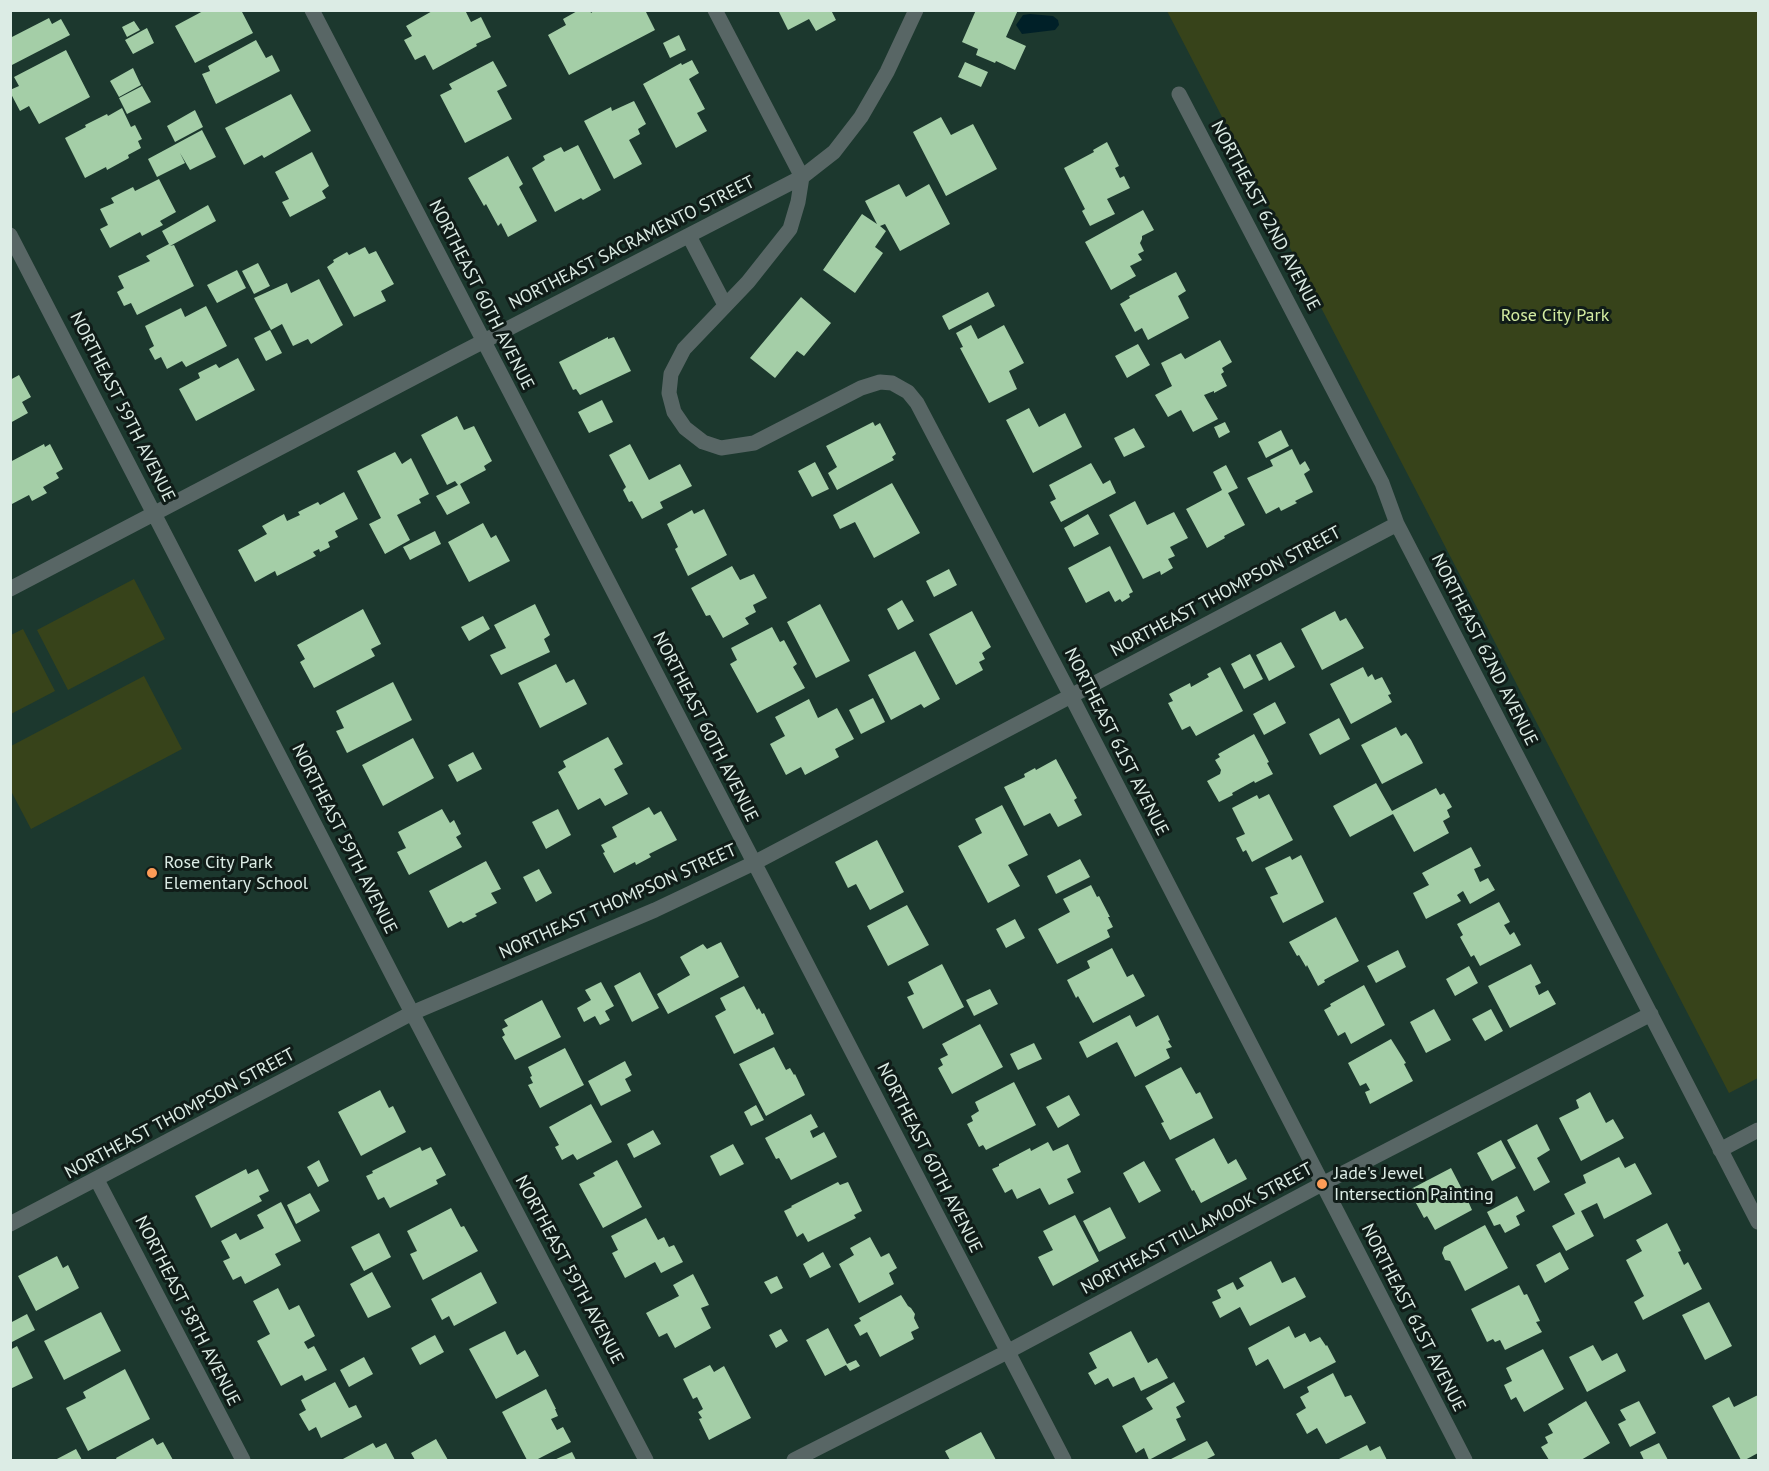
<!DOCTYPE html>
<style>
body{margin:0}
#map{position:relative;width:1769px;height:1471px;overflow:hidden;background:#1c382e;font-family:"PT Sans",sans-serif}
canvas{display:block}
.frame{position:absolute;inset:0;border:12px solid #dcece5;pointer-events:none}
</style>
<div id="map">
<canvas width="1769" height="1471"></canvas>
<div class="frame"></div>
</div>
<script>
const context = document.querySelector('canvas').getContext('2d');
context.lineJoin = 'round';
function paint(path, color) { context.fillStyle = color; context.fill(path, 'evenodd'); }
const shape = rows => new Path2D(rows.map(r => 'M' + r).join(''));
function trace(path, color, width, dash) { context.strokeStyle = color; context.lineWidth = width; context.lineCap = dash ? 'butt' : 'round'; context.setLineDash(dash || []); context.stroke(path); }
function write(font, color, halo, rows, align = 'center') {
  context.font = font + ' "PT Sans",sans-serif'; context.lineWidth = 6; context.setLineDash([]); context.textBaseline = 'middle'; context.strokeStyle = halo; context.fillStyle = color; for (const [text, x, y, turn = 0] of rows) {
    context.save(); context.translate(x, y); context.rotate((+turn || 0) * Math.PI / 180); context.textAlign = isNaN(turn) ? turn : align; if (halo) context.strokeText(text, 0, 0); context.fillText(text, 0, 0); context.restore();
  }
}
const green = shape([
 [1167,11,1758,11,1758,1078,1729,1093],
 [134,579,165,639,68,690,37,630],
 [23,629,55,691,11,714,11,635],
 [144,676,182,749,31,829,11,791,11,746]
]);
const water = shape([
 [1030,14,1053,16,1058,20,1059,25,1055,30,1022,34,1016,25,1023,15]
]);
const building = shape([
 [205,10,241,10,253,33,195,63,175,26],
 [434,10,465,10,471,22,481,17,491,37,476,44,477,46,433,70,425,55,415,60,404,40,412,36,406,26],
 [579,10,590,10,591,13,595,10,645,10,655,30,569,75,548,35,566,25,563,19],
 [778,10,831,10,836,20,816,31,809,19,788,30],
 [976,10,1018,10,1006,37,1026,46,1015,70,996,61,995,63,976,55,978,49,962,42],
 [49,18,52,24,61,19,70,35,10,66,10,38],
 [134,21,140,30,127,37,122,27],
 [147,28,154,43,133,54,125,40],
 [679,35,686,50,670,58,663,43],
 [256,40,266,58,272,55,280,71,216,104,202,74,210,71,208,66],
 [66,50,90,97,39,124,29,106,20,111,10,92,10,90,19,86,14,77],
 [692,60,699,73,689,79,705,109,697,113,707,131,676,148,643,84,681,63,682,65],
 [493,61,507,86,497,91,512,119,465,143,440,95,452,89,449,84],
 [965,62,988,72,981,87,958,77],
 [133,68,141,85,119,97,110,81],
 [142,86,151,102,127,114,119,98],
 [291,94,311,131,264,158,262,155,244,165,225,128],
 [634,101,646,124,638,129,640,134,629,140,642,164,614,179,584,121,611,107,612,111],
 [122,108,131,127,135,125,142,139,138,141,141,148,128,155,129,158,107,170,106,167,85,178,65,138,86,127,85,125,107,114,108,116],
 [195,110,203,127,175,142,167,126],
 [941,117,951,135,973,124,997,169,946,196,913,132],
 [202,130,216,157,190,170,180,153,185,163,157,177,148,159],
 [1107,142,1119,166,1115,168,1120,178,1124,176,1130,188,1107,199,1115,214,1090,226,1082,211,1085,209,1064,168,1094,152,1093,150],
 [578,145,601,190,583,200,581,198,555,212,532,168,545,160,543,156,561,147,564,152],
 [312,152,329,186,322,191,326,198,290,217,282,202,289,199,275,172],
 [508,156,523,184,519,187,537,221,508,237,501,223,498,226,486,204,484,206,468,178],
 [159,179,176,212,160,221,163,225,142,236,140,232,110,248,100,229,108,225,100,209,114,203,111,198,133,187,135,191],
 [899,184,906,197,929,184,950,224,900,251,885,224,880,226,886,231,875,247,883,253,855,293,823,270,862,214,877,224,865,201],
 [208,205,216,221,170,246,174,245,194,286,137,315,131,303,124,306,117,292,124,288,118,276,150,261,146,256,169,244,162,231],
 [1143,210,1154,230,1142,236,1142,239,1140,243,1144,251,1138,254,1142,260,1130,266,1136,276,1111,290,1085,242],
 [365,247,369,254,376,251,394,284,381,291,386,301,354,317,327,267,334,262,333,260,347,252,349,255],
 [258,263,270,286,254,294,242,271],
 [237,270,246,288,217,303,207,285],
 [1176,272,1186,291,1178,296,1189,318,1148,340,1142,328,1135,332,1120,304,1130,298,1129,296],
 [319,279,343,325,311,344,308,339,293,346,282,324,271,330,254,298,287,283,291,293],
 [988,292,995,306,949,330,942,316],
 [801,297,831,323,804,356,797,351,775,378,750,358],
 [206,306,227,346,186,367,182,361,167,369,161,357,155,360,149,349,154,346,145,326,181,308,185,317],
 [971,325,978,339,1004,325,1024,363,1009,371,1017,389,989,403,960,348,963,347,956,333],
 [270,330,282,353,266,361,254,338],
 [608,337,608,339,614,337,631,371,580,395,576,389,573,390,559,362],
 [1220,340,1232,362,1222,368,1224,372,1221,374,1227,386,1214,393,1214,391,1204,395,1218,419,1193,432,1181,410,1168,417,1155,395,1172,386,1161,363,1181,353,1185,359],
 [1138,344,1150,365,1127,378,1115,356],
 [238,358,255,390,196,421,179,389,200,378,198,373,216,364,219,368],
 [19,375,31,397,22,402,28,413,10,423,10,380],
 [602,400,613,422,589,433,578,412],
 [1029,408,1039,427,1065,413,1082,447,1033,473,1006,420],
 [457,416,464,430,474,426,492,461,484,466,486,470,460,484,470,503,447,515,436,496,458,485,455,481,447,485,421,435],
 [873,422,875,426,880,423,896,454,892,457,894,460,837,490,828,473,837,467,826,446],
 [1225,422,1230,432,1219,438,1214,427],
 [1134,428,1145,447,1124,457,1114,438],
 [1281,430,1289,446,1266,458,1258,442],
 [44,444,45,447,50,444,63,469,56,473,59,478,43,487,47,493,32,501,29,495,10,505,10,462],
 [630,444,649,480,680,464,692,486,660,502,663,508,642,519,632,501,629,502,623,490,626,487,609,455],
 [1292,449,1300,465,1305,461,1310,470,1304,474,1313,492,1295,501,1297,503,1281,511,1279,507,1266,514,1247,478,1273,466,1270,460],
 [395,452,402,464,411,458,429,494,419,499,421,503,397,515,410,540,385,554,369,524,381,518,357,471],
 [815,462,829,489,812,497,798,471],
 [1091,463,1103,484,1110,480,1116,493,1061,522,1050,502,1056,499,1049,485],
 [1226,465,1238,488,1228,493,1245,525,1224,536,1225,538,1207,548,1186,509,1222,490,1213,472],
 [892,483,920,533,874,558,855,522,840,529,833,515],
 [344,492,358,519,335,531,338,537,328,542,330,547,320,552,319,549,313,552,316,556,277,576,275,571,255,582,238,550,267,534,262,526,284,514,287,521,300,515,298,512,318,502,320,505],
 [1135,501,1147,525,1174,512,1188,538,1170,547,1175,556,1168,559,1173,568,1161,575,1160,571,1143,579,1109,515],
 [704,509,727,555,688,576,675,549,678,547,667,524,692,510,694,514],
 [1088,514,1099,534,1074,547,1064,528],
 [483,523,491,538,496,535,510,561,469,582,448,542],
 [435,531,441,544,410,560,403,547],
 [1110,546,1133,592,1129,594,1130,597,1122,602,1120,599,1115,602,1109,591,1086,603,1068,568],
 [732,566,740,580,754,574,767,598,753,605,756,612,745,618,749,624,723,638,710,615,706,616,691,588],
 [949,569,957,585,934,597,926,581],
 [902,600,914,621,898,630,887,609],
 [535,604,550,635,544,639,550,652,501,675,490,655,506,648,494,625],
 [820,604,850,661,816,678,787,622],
 [363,609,381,644,371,649,375,656,314,688,300,662,305,659,297,645],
 [972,611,991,647,982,653,985,659,979,662,983,670,956,685,929,634],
 [1335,611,1340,621,1346,618,1364,648,1322,670,1301,629],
 [483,616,490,629,469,641,461,627],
 [772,627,780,642,784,640,797,664,793,667,805,688,757,713,730,664,737,660,731,648],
 [1281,642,1295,667,1269,681,1256,655],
 [915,651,940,699,924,708,921,704,891,720,868,675],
 [1250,654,1263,679,1244,689,1231,664],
 [556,664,566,683,574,679,587,704,540,728,518,683],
 [1220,667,1243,711,1196,736,1190,726,1182,730,1168,703,1173,701,1169,694,1190,683,1191,687,1209,677,1207,674],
 [1363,667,1368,677,1372,674,1375,680,1382,677,1391,694,1388,695,1392,702,1351,724,1330,684],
 [393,682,412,720,347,753,336,731,344,728,336,711],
 [873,698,885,722,861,734,849,710],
 [809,699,818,718,837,708,854,739,835,749,839,757,805,775,801,767,786,775,770,744,785,736,775,717],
 [1275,702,1286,723,1264,735,1253,714],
 [1339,718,1350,739,1320,755,1309,734],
 [1396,727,1401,736,1406,733,1411,740,1423,763,1382,784,1361,745],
 [1254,734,1269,762,1267,763,1273,774,1255,783,1254,781,1232,793,1233,795,1219,802,1207,781,1220,774,1221,770,1215,760,1220,757,1218,754],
 [608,737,623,764,614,769,628,794,605,806,600,798,578,810,558,772,566,767,563,761],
 [413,738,434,778,383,806,362,765],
 [473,752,482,769,457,782,448,765],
 [1056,759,1077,798,1074,800,1082,815,1058,827,1050,813,1024,826,1004,787,1025,777,1024,774,1035,768,1036,770],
 [1376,783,1392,811,1436,788,1440,795,1444,793,1452,807,1447,810,1450,817,1443,821,1449,833,1414,852,1393,814,1350,837,1333,806],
 [1269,794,1293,840,1252,862,1246,850,1243,852,1236,838,1245,834,1232,808,1257,795,1259,799],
 [1002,805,1028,855,1008,865,1020,886,988,903,958,846,982,833,975,819],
 [649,807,654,815,661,811,677,840,649,854,651,857,636,865,635,862,614,873,603,853,605,852,601,845,617,837,612,827],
 [442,809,450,823,454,820,461,834,456,837,462,847,409,875,397,852,406,848,398,832],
 [558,809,571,835,546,849,532,822],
 [877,840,904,892,870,910,856,884,848,888,835,862],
 [1471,847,1481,866,1474,869,1480,882,1488,878,1495,890,1470,904,1463,891,1457,895,1461,901,1426,919,1413,893,1429,885,1422,873],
 [1301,855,1324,902,1283,923,1270,897,1278,894,1265,868,1290,856,1292,860],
 [1080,859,1090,877,1056,894,1047,876],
 [486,861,501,889,491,893,497,903,475,914,477,916,463,923,461,921,448,928,429,891],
 [539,869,552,893,536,902,523,877],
 [1091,885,1097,897,1099,896,1110,917,1108,917,1113,927,1107,930,1110,937,1057,964,1038,929,1070,912,1063,899],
 [1499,902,1510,922,1504,925,1510,935,1514,932,1521,945,1480,966,1474,955,1471,957,1460,937,1463,935,1457,924],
 [907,905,929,945,888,966,867,926],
 [1336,917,1359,961,1324,980,1325,982,1318,986,1307,965,1306,967,1299,955,1297,956,1289,942],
 [1015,919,1025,938,1006,948,996,929],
 [721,942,739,977,668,1014,657,994,690,975,680,957,703,944,707,949],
 [1112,948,1127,977,1133,974,1145,996,1093,1023,1078,996,1076,998,1067,980,1090,968,1087,961],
 [1398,950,1406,967,1376,983,1367,966],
 [942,964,964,1007,923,1029,907,997,914,994,908,982],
 [1531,964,1541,983,1535,986,1539,995,1548,990,1556,1004,1510,1028,1488,986],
 [1469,966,1478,983,1455,996,1446,979],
 [640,972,659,1008,632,1022,614,986],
 [601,982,614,1006,605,1011,610,1020,600,1025,595,1016,584,1022,577,1008,591,1000,585,990],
 [1364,985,1385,1025,1351,1044,1345,1032,1338,1036,1324,1010,1331,1006,1330,1004],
 [744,986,757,1010,759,1008,762,1014,764,1013,774,1034,734,1054,715,1016,726,1010,720,998],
 [990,989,998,1004,974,1016,966,1000],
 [542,1000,561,1037,515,1060,502,1037,505,1035,502,1029,508,1026,504,1020],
 [1434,1009,1451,1040,1426,1053,1410,1022],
 [1491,1009,1503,1031,1485,1041,1472,1019],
 [1130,1015,1136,1027,1158,1015,1170,1040,1168,1041,1172,1047,1166,1049,1170,1058,1135,1077,1117,1042,1087,1058,1079,1042],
 [980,1024,1003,1067,952,1094,938,1068,943,1065,940,1059,948,1055,942,1044],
 [1391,1039,1406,1063,1404,1064,1413,1081,1370,1104,1365,1092,1370,1090,1366,1083,1360,1086,1348,1063],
 [1034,1043,1042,1059,1018,1070,1010,1054],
 [774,1047,786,1070,790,1068,794,1075,795,1074,805,1095,766,1116,739,1064],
 [565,1048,584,1085,540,1108,528,1085,533,1083,530,1077,532,1076,528,1067],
 [625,1061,632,1075,625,1079,631,1091,601,1106,588,1081],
 [1181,1067,1196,1094,1200,1092,1213,1118,1170,1140,1161,1123,1164,1122,1145,1086],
 [1014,1082,1036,1125,986,1150,983,1145,979,1147,967,1124,973,1121,971,1116,979,1111,975,1102],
 [380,1090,389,1108,393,1106,406,1132,361,1156,338,1112],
 [1590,1092,1606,1123,1613,1119,1624,1138,1581,1161,1559,1118,1579,1108,1576,1100],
 [1069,1095,1080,1115,1058,1128,1046,1107],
 [591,1104,612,1142,577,1160,573,1154,562,1160,555,1147,559,1145,549,1127],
 [756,1105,764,1120,751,1126,744,1112],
 [811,1114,818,1127,810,1131,813,1138,824,1132,837,1157,791,1180,779,1158,776,1159,765,1138],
 [1537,1124,1550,1150,1537,1158,1550,1182,1534,1191,1507,1140],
 [653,1130,661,1144,634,1158,627,1144],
 [1214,1138,1228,1164,1236,1159,1247,1179,1201,1203,1194,1190,1192,1191,1175,1159],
 [1501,1140,1516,1168,1492,1181,1477,1153],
 [1048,1142,1053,1151,1068,1144,1081,1172,1067,1179,1074,1193,1049,1205,1040,1188,1017,1199,1012,1189,1005,1193,992,1169,999,1166,999,1164,1030,1148,1031,1151],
 [733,1144,744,1164,720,1176,710,1156],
 [420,1147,422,1151,431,1147,446,1175,436,1180,438,1184,390,1208,384,1197,378,1200,366,1176,373,1173,372,1171],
 [1619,1157,1625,1168,1635,1163,1652,1194,1604,1219,1597,1203,1581,1211,1594,1236,1566,1251,1552,1226,1575,1214,1564,1194,1586,1183,1583,1175],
 [319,1160,329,1181,318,1187,307,1167],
 [617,1160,642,1207,603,1228,579,1184,595,1176,593,1173],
 [1144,1161,1161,1191,1139,1203,1123,1173],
 [1451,1168,1464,1193,1467,1192,1471,1200,1468,1201,1472,1210,1435,1230,1427,1216,1424,1218,1409,1190],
 [246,1169,248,1174,258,1169,269,1191,259,1196,262,1201,211,1228,195,1196],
 [838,1182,840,1185,848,1182,862,1211,854,1215,856,1218,808,1242,803,1233,797,1237,784,1211,792,1207,791,1206],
 [310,1193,320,1211,296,1224,287,1205],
 [1517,1196,1525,1211,1516,1216,1520,1225,1505,1233,1500,1224,1494,1226,1487,1212],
 [281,1202,301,1241,275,1254,281,1265,245,1284,241,1276,233,1280,223,1261,230,1258,221,1241,236,1233,240,1240,264,1228,257,1215],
 [1110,1207,1126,1238,1099,1252,1083,1221],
 [451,1208,461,1227,464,1226,478,1251,423,1280,410,1254,417,1251,407,1231],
 [1075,1215,1099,1261,1053,1286,1038,1257,1053,1250,1043,1231],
 [646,1218,658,1240,664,1237,669,1247,674,1245,683,1262,661,1273,655,1262,625,1278,612,1253,618,1250,611,1236],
 [1667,1223,1681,1251,1678,1252,1684,1265,1688,1262,1702,1289,1643,1320,1634,1302,1644,1296,1626,1260,1642,1251,1636,1240],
 [1485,1225,1508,1268,1465,1291,1450,1261,1445,1260,1442,1253,1444,1247],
 [379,1233,391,1257,364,1271,351,1247],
 [870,1237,881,1257,889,1253,897,1268,889,1273,894,1284,859,1303,839,1264,854,1255,850,1248],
 [823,1252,831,1267,810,1278,803,1264],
 [1560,1252,1569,1269,1545,1283,1536,1265],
 [57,1256,63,1268,68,1265,79,1288,36,1311,18,1276],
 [1271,1261,1282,1283,1295,1277,1306,1297,1250,1326,1240,1307,1220,1318,1212,1302,1221,1298,1217,1290,1233,1282,1237,1290,1244,1286,1239,1278],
 [372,1272,391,1307,368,1318,350,1284],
 [481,1272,497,1303,454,1326,449,1316,442,1320,431,1299],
 [693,1274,709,1305,701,1308,711,1328,675,1348,667,1333,659,1337,646,1313,679,1296,673,1285],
 [777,1276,783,1288,771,1294,764,1282],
 [1519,1285,1524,1295,1527,1294,1540,1321,1536,1322,1542,1332,1505,1350,1500,1340,1495,1342,1493,1339,1487,1342,1471,1309],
 [278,1288,289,1310,299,1305,315,1336,304,1342,308,1349,314,1346,327,1370,305,1381,302,1375,281,1386,257,1341,270,1334,253,1301],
 [901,1295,908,1306,911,1308,915,1314,914,1318,919,1328,911,1332,914,1339,880,1357,867,1332,860,1336,854,1325,861,1321,859,1318],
 [1709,1302,1732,1346,1705,1360,1682,1315],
 [101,1312,121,1351,64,1380,44,1341],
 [27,1314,35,1330,10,1343,10,1323],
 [1289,1326,1295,1338,1305,1333,1310,1342,1320,1337,1326,1346,1327,1345,1336,1362,1284,1389,1268,1359,1256,1366,1248,1348],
 [828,1328,847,1364,856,1360,860,1366,850,1371,846,1365,825,1376,806,1340],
 [781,1329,788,1341,776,1348,769,1335],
 [505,1331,517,1355,525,1350,539,1376,496,1399,469,1349],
 [1131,1331,1148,1363,1157,1358,1168,1378,1141,1391,1134,1377,1113,1387,1108,1378,1095,1385,1088,1373,1097,1368,1089,1353],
 [435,1335,444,1352,420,1365,411,1348],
 [1593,1345,1602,1361,1617,1353,1626,1371,1587,1392,1569,1357],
 [17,1346,33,1378,10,1389,10,1350],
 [1543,1349,1564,1389,1524,1412,1516,1397,1511,1400,1504,1385,1512,1381,1506,1368],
 [364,1357,373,1374,349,1387,340,1370],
 [710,1365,714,1372,724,1366,751,1418,709,1440,699,1419,702,1418,698,1412,703,1409,697,1397,693,1399,683,1379],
 [125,1369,150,1419,88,1451,66,1408,86,1398,83,1392],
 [1333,1373,1345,1397,1351,1395,1366,1423,1326,1444,1317,1428,1307,1434,1296,1414,1306,1408,1300,1397,1309,1392,1307,1387],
 [335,1382,349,1408,356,1405,362,1417,321,1438,316,1427,309,1431,299,1414,306,1410,301,1400],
 [1174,1382,1185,1402,1176,1407,1181,1417,1176,1419,1186,1440,1149,1460,1144,1448,1136,1453,1122,1426,1153,1409,1146,1398],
 [546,1389,556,1409,555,1409,558,1416,551,1419,557,1430,563,1427,571,1442,536,1460,527,1460,502,1412],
 [1758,1395,1758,1453,1745,1460,1741,1460,1712,1406,1729,1397,1734,1407],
 [1586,1401,1610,1443,1581,1460,1549,1460,1541,1447,1548,1443,1545,1437,1553,1433,1548,1424],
 [1639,1401,1656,1433,1630,1447,1618,1424,1626,1420,1620,1410],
 [981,1432,996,1460,950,1460,945,1451],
 [153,1438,157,1445,163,1442,173,1460,117,1460,116,1458],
 [436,1439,448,1460,415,1460,411,1453],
 [1207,1441,1215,1455,1205,1460,1169,1460],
 [373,1443,376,1448,386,1443,395,1460,341,1460],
 [1659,1443,1668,1460,1644,1460,1640,1452],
 [1367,1445,1370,1451,1380,1446,1387,1460,1337,1460],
 [76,1449,82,1460,55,1460],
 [572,1452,576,1460,554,1460]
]);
const minor = shape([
 [312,10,1064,1460],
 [715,10,802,177,798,202,790,229,748,282,684,349,671,374,669,393,674,412,685,428,703,442,721,448,754,443,861,388,880,382,892,383,908,392,917,403,1071,696,1465,1460],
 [1179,94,1382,483,1397,524,1758,1222],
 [10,235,397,984,646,1460],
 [689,236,725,305],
 [10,589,455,356,802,177,834,152,861,117,887,72,916,10],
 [1720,1150,1758,1130],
 [97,1180,243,1460],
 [10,1224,412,1013,655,910,754,863,1397,524],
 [794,1460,1007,1352,1322,1184,1651,1014]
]);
const markers = [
 [152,873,6,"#fd9c57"],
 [1322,1184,6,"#fd9c57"]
];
const streetNames = [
 ["NORTHEAST 62ND AVENUE",1265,216,62],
 ["NORTHEAST SACRAMENTO STREET",632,243,-27],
 ["NORTHEAST 60TH AVENUE",481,295,63],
 ["NORTHEAST 59TH AVENUE",122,407,63],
 ["NORTHEAST THOMPSON STREET",1226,592,-28],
 ["NORTHEAST 62ND AVENUE",1484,650,63],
 ["NORTHEAST 60TH AVENUE",705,727,63],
 ["NORTHEAST 61ST AVENUE",1116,742,63],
 ["NORTHEAST 59TH AVENUE",344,839,63],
 ["NORTHEAST THOMPSON STREET",618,902,-24],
 ["NORTHEAST THOMPSON STREET",180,1114,-28],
 ["NORTHEAST 60TH AVENUE",929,1158,63],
 ["NORTHEAST TILLAMOOK STREET",1197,1229,-28],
 ["NORTHEAST 59TH AVENUE",569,1270,62],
 ["NORTHEAST 58TH AVENUE",187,1311,63],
 ["NORTHEAST 61ST AVENUE",1413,1318,63]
];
const parkNames = [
 ["Rose City Park",1555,316]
];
const poiNames = [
 ["Rose City Park",164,863],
 ["Elementary School",164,884],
 ["Jade's Jewel",1334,1174],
 ["Intersection Painting",1334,1195]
];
paint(green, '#37431a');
paint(water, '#002028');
paint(building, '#a4cea7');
trace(minor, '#586665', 15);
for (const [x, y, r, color] of markers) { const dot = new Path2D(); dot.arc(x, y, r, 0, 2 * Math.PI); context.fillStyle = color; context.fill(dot); trace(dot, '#101c18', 2); }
write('18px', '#dcece5', '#101c18', streetNames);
write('18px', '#d3eca1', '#101c18', parkNames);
write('18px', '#dcece5', '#101c18', poiNames, 'left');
</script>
